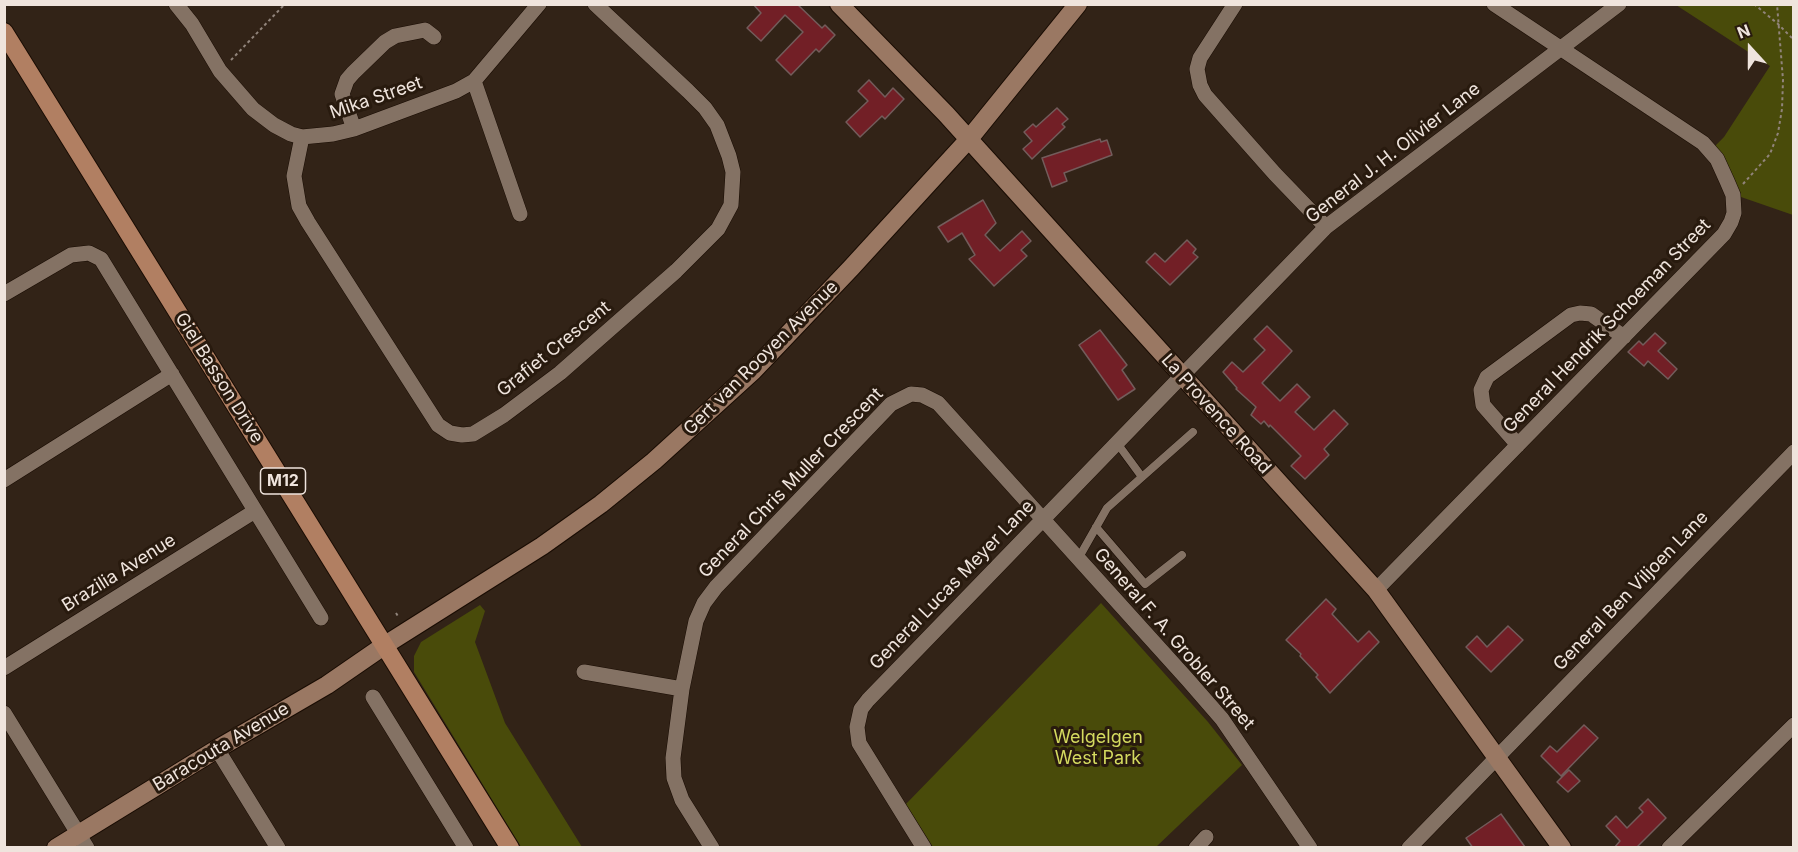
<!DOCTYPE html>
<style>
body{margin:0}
#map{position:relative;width:1798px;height:852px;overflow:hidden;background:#322317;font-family:Inter,sans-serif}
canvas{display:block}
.frame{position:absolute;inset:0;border:6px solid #efe4dd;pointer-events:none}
.north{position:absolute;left:1720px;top:18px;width:60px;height:60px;-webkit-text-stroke:4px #281a0e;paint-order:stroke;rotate:339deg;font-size:16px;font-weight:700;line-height:24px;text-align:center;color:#efe4dd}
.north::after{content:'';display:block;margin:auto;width:21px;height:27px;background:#efe4dd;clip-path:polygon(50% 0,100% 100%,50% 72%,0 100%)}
</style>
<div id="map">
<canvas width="1798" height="852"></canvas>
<div class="frame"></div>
<div class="north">N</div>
</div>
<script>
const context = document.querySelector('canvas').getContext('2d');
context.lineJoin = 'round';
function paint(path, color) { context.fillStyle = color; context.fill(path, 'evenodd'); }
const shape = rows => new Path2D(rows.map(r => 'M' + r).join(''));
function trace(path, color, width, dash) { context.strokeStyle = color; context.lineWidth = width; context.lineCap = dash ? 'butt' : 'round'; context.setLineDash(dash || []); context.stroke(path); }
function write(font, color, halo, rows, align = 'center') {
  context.font = font + ' Inter,sans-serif'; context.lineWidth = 6; context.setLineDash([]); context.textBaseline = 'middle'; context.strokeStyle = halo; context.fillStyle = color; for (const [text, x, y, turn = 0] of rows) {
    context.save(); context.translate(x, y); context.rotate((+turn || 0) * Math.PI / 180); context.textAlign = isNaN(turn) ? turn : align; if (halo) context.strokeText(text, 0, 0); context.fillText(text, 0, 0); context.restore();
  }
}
const green = shape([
 [1676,5,1793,5,1793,215,1741,197,1715,146,1724,137,1770,66],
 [1101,603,1208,722,1242,765,1156,847,933,847,906,804],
 [480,605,485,611,475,642,505,723,582,847,521,847,414,672,414,656,421,642]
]);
const building = shape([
 [753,4,797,4,822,28,825,25,835,35,819,52,816,49,791,75,776,60,803,32,785,15,761,41,747,28,761,13,753,4],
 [869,80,885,97,893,88,904,99,885,119,882,116,860,137,846,122,868,101,858,91,869,80],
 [1057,108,1068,119,1062,124,1065,127,1032,159,1023,149,1032,141,1024,132,1033,124,1036,127,1057,108],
 [1100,139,1101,142,1107,140,1112,155,1064,173,1067,181,1052,187,1042,158,1100,139],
 [983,200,996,223,985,235,1000,251,1022,231,1031,241,1021,250,1027,256,994,286,969,259,975,255,962,233,948,242,938,227,983,200],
 [1187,240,1196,249,1193,253,1198,257,1170,285,1146,262,1155,253,1165,262,1187,240],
 [1267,326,1292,351,1262,383,1280,401,1297,384,1310,397,1295,412,1314,430,1334,410,1348,424,1324,449,1329,455,1305,479,1291,466,1301,456,1270,425,1269,427,1264,421,1261,424,1251,415,1256,407,1236,389,1237,388,1223,372,1232,362,1243,372,1265,350,1254,339,1267,326],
 [1100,330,1127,365,1122,370,1135,389,1118,400,1079,345,1100,330],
 [1655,333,1666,343,1658,351,1677,369,1668,379,1648,361,1644,366,1628,352,1639,341,1643,345,1655,333],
 [1326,599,1336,609,1332,614,1358,642,1369,631,1379,642,1330,693,1316,677,1318,675,1300,656,1301,654,1286,640,1326,599],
 [1508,626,1523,640,1491,672,1466,647,1477,636,1487,647,1508,626],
 [1584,725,1598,738,1561,776,1541,756,1550,746,1557,752,1584,725],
 [1569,770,1580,781,1568,792,1557,782,1569,770],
 [1648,799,1666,818,1636,848,1614,848,1620,841,1606,826,1616,816,1627,828,1643,812,1639,808,1648,799],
 [1501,814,1525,847,1473,848,1466,838,1501,814]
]);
const path = shape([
 [1754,4,1778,24,1794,40],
 [231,60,285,4],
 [1743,184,1770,154,1778,133,1782,109,1783,80,1777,4],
 [396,613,399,618]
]);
const lane = shape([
 [1117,443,1142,477],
 [1096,527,1145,584,1182,555],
 [1078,559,1107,508,1193,432]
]);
const street = shape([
 [176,4,192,24,220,71,253,109,274,125,291,134,302,137,333,134,354,129,456,91,474,81,539,4],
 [1235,4,1200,58,1197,69,1200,85,1205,95,1275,174,1326,227],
 [474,81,520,214],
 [354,129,342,94,347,80,353,73,385,42,395,36,425,30,434,37],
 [302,137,294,176,299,206,308,222,438,425,450,433,462,435,473,434,504,415,560,373,676,271,718,229,731,205,733,172,729,156,717,125,705,108,688,91,595,4],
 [4,294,71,255,89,253,101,259,321,618],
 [1518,445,1483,405,1481,390,1487,377,1571,315,1580,313,1591,314,1624,337],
 [4,480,172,374],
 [1376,590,1724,234,1731,222,1734,213,1733,195,1727,181,1717,159,1703,143,1494,4],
 [4,668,255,511],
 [584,672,682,689],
 [373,697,466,848],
 [4,713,87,848],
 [217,749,278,848],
 [712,848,682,800,674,778,673,758,682,689,696,621,704,603,716,587,891,404,911,394,922,395,938,403,1188,680,1222,719,1310,848],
 [924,848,859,743,857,727,861,709,868,700,1326,227,1619,4],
 [1196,848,1206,837],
 [1409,848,1794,452],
 [1669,848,1794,725]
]);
const secondary = shape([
 [839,4,946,114,1376,590,1562,848],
 [56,848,217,749,327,685,385,645,542,546,601,504,654,461,753,371,851,268,969,139,1078,4]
]);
const primary = shape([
 [4,32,510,848]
]);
const shields = [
 [283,481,45]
];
const shieldNames = [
 ["M12",283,481]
];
const streetNames = [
 ["Mika Street",376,98,-19],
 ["General J. H. Olivier Lane",1393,153,-38],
 ["General Hendrik Schoeman Street",1607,326,-46],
 ["Grafiet Crescent",554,349,-39],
 ["Gert van Rooyen Avenue",761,358,-45],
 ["Giel Basson Drive",219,378,58],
 ["La Provence Road",1216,414,48],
 ["General Chris Muller Crescent",791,483,-46],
 ["Brazilia Avenue",119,573,-32],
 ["General Lucas Meyer Lane",952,585,-46],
 ["General Ben Viljoen Lane",1631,591,-46],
 ["General F. A. Grobler Street",1174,639,49],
 ["Baracouta Avenue",221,747,-31]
];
const parkNames = [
 ["Welgelgen",1098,738],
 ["West Park",1098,759]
];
paint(green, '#494b0a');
paint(building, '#721f26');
trace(building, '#735c5b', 1.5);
trace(lane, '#190c03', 9);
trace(street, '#190c03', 16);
trace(secondary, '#190c03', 20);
trace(primary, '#190c03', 20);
trace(path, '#91847b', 2, [3, 3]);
trace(lane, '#847264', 8);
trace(street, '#847264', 15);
trace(secondary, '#9a7863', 18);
trace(primary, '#b17f62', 18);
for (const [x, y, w] of shields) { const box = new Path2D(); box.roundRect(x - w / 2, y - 13, w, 26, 4.5); context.fillStyle = '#281a0e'; context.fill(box); trace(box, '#efe4dd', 1.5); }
write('bold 16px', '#efe4dd', null, shieldNames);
write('18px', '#efe4dd', '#281a0e', streetNames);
write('18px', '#d4da5f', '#281a0e', parkNames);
</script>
